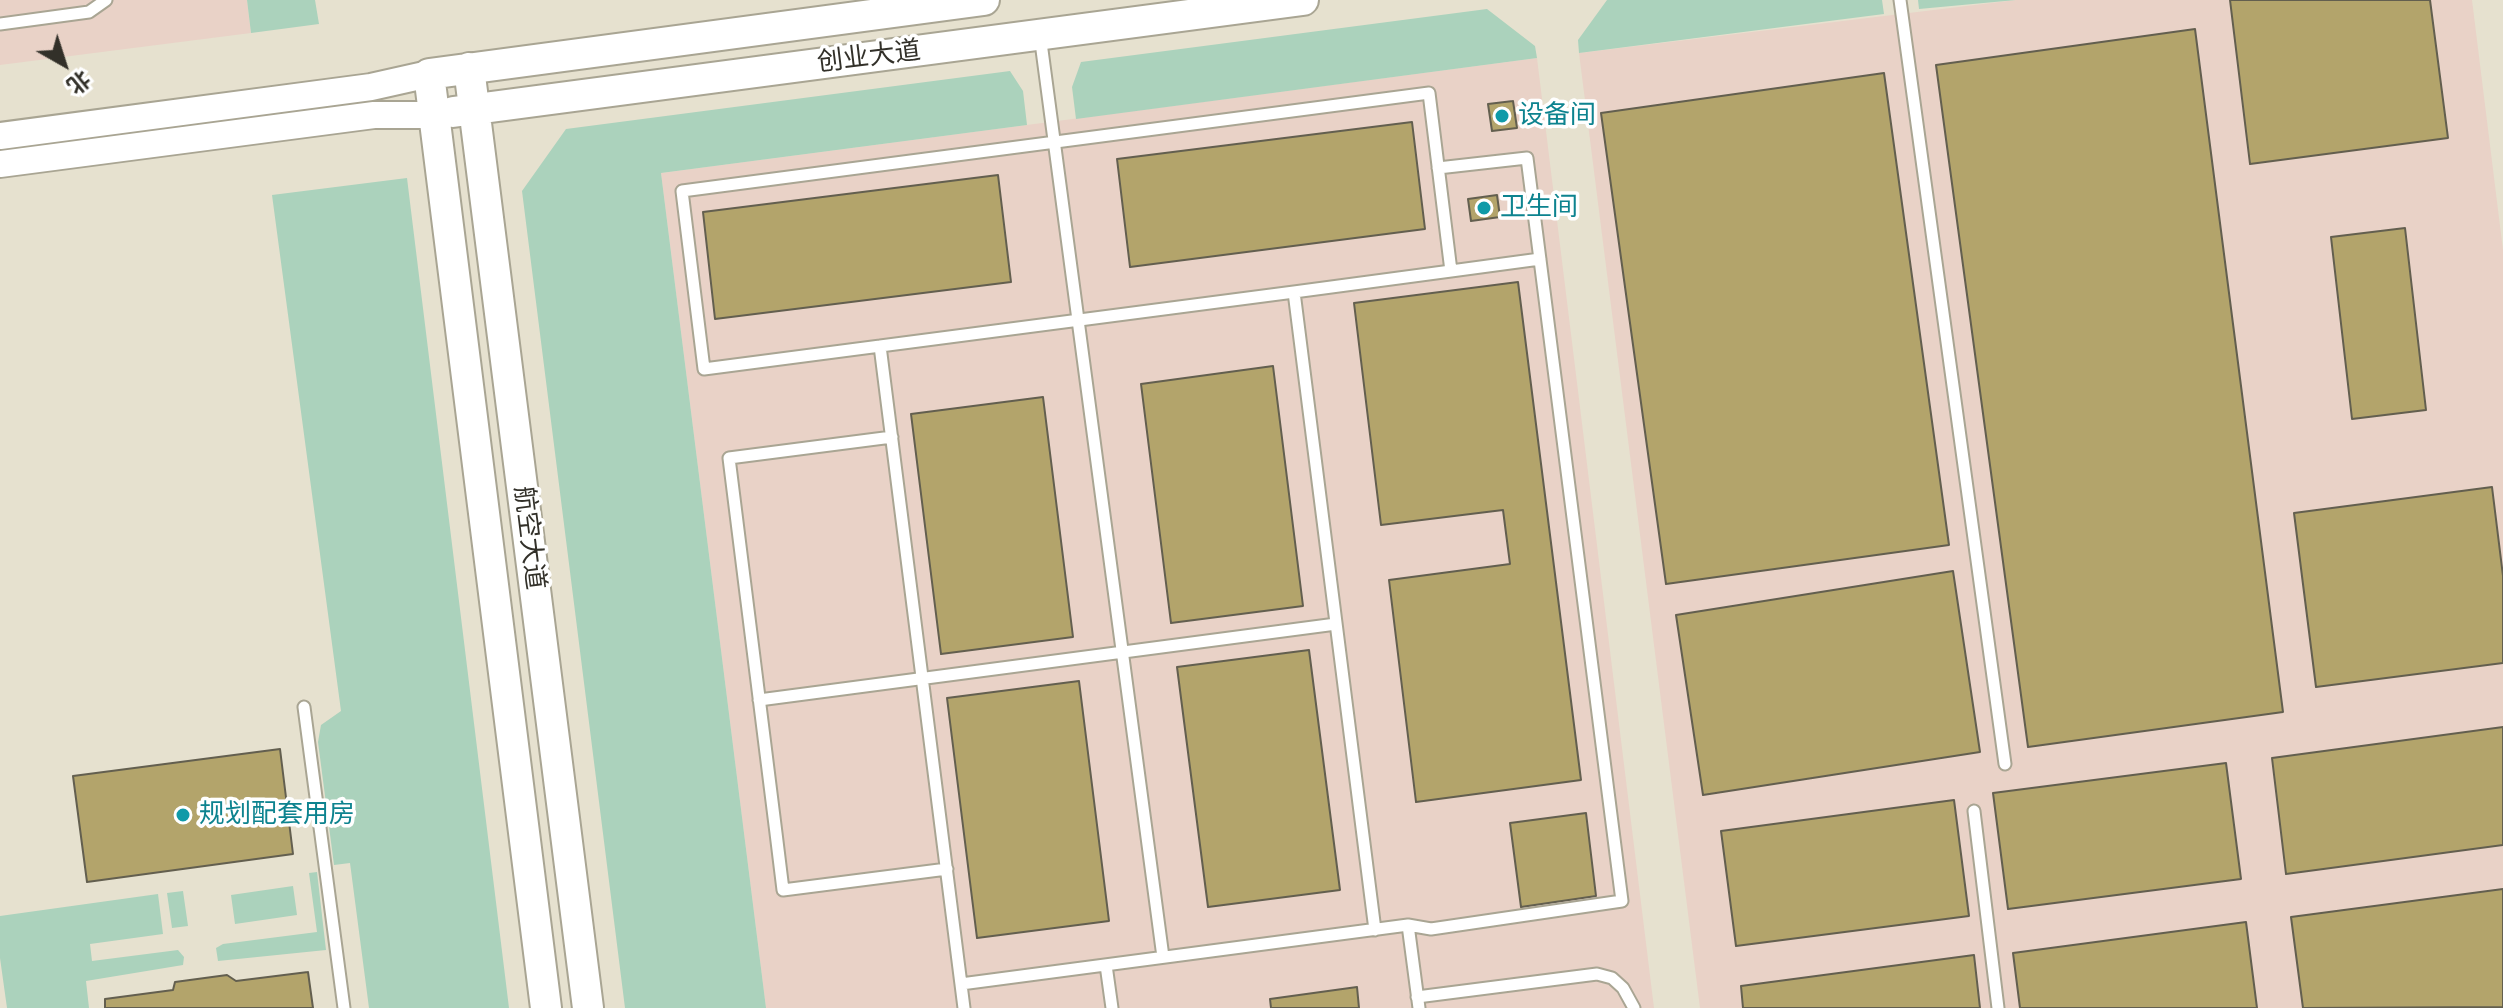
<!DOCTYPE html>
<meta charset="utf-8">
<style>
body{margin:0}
#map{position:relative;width:2503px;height:1008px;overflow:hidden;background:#e6e1cf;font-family:Lora,"Noto Sans SC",serif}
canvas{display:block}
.north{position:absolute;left:24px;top:24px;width:80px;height:80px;-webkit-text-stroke:6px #fff;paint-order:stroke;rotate:141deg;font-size:22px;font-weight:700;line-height:32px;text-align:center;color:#323029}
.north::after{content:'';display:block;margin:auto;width:28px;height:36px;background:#323029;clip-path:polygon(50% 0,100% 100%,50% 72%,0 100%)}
</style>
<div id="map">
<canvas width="2503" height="1008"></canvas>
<div class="north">北</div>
</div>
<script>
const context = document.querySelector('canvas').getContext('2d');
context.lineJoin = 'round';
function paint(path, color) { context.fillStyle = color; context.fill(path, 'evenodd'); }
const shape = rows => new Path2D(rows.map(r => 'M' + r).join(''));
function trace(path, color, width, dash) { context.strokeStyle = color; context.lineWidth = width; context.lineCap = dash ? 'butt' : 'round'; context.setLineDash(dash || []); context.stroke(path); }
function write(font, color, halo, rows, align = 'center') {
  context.font = font + ' Lora,"Noto Sans SC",serif'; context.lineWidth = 7; context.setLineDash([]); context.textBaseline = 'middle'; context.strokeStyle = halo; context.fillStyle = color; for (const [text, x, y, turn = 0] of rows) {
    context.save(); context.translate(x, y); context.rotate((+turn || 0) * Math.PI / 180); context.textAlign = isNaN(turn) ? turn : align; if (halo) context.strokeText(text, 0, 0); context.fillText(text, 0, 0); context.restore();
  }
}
const industrial = shape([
 [0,0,247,0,251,33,0,65],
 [2016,0,2472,0,2503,250,2503,1008,1700,1008,1579,53],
 [1537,58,1654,1008,766,1008,661,173]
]);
const green = shape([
 [247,0,315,0,319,24,251,33],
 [1607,0,1882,0,1884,14,1579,53,1578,40],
 [1918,0,2016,0,1919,9],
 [1487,9,1535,46,1537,58,1076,119,1072,87,1081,62],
 [1010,71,1023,91,1027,125,661,173,766,1008,625,1008,522,191,566,129],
 [407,178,509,1008,369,1008,350,863,334,865,318,742,321,725,341,711,272,195],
 [317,872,326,950,218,961,216,948,223,944,317,932,309,873],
 [293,886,297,915,235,924,231,895],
 [183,891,188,926,172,928,167,893],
 [158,894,163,934,90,944,92,961,178,950,184,957,183,965,86,981,89,1008,7,1008,0,958,0,916]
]);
const building = shape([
 [2230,0,2430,0,2448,138,2250,164,2230,0],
 [2195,29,2283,712,2028,747,1936,65,2195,29],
 [1884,73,1949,545,1666,584,1601,113,1884,73],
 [1513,101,1517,128,1492,131,1488,104,1513,101],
 [1412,122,1425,229,1130,267,1117,159,1412,122],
 [998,175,1011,282,715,319,703,212,998,175],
 [1497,195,1500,217,1471,221,1468,199,1497,195],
 [2405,228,2426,410,2352,419,2331,237,2405,228],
 [1518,282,1581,780,1416,802,1389,580,1510,564,1503,510,1381,525,1354,303,1518,282],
 [1273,366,1303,606,1171,623,1141,384,1273,366],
 [1043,397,1073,637,941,654,911,414,1043,397],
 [2492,487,2503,576,2503,663,2316,687,2294,513,2492,487],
 [1953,571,1980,752,1703,795,1676,615,1953,571],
 [1309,650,1340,890,1208,907,1177,667,1309,650],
 [1079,681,1109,921,977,938,947,698,1079,681],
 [2503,727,2503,845,2286,874,2272,758,2503,727],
 [280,749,293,854,87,882,73,776,280,749],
 [2226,763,2241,879,2008,909,1993,793,2226,763],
 [1954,800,1969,916,1736,946,1721,831,1954,800],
 [1586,813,1596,896,1521,907,1510,823,1586,813],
 [2503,889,2503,1007,2303,1008,2291,917,2503,889],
 [2246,922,2257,1008,2020,1008,2013,953,2246,922],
 [1974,955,1980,1008,1743,1008,1741,986,1974,955],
 [308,972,313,1008,105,1008,105,999,173,990,175,982,227,975,236,981,308,972],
 [1357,987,1359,1008,1271,1008,1270,999,1357,987]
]);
const service = shape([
 [1900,0,2005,764],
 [0,24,89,12,106,0],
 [1040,35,1163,957],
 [1451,271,1429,93,682,191,704,369,1294,292,1451,271,1540,259],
 [1294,292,1375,930],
 [880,346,964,1008],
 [892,437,729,458,776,833,783,890,947,869],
 [759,700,1336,624],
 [304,707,344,1008],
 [1974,811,1998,1008],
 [1408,925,1431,929,1622,901,1527,158,1438,168],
 [1106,965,1112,1008],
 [961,984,1408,925,1419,1008],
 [1417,997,1597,974,1612,978,1623,988,1634,1008]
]);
const tertiary = shape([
 [0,136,371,87,429,74],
 [0,164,374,115,436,115]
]);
const secondary = shape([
 [469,68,588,1008],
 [453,112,1303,0],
 [546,1008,429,74,984,0]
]);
const markers = [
 [1502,116,8,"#0f9aa8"],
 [1484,208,8,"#0f9aa8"],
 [183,815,8,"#0f9aa8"]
];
const streetNames = [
 ["创业大道",869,57,-7],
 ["航空大道",529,538,83]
];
const cultureNames = [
 ["设备间",1518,116],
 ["卫生间",1500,208],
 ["规划配套用房",199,815]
];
paint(industrial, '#e9d2c7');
paint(green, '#abd2bc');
paint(building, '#b3a46b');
trace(building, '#635f4f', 2);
trace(service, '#a9a593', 15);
trace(tertiary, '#a9a593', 30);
trace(secondary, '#a9a593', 34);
trace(service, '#fff', 11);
trace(tertiary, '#fff', 26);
trace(secondary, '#fff', 30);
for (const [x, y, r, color] of markers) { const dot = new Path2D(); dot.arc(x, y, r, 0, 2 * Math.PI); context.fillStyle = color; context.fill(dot); trace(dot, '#fff', 3); }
write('26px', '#323029', '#fff', streetNames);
write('26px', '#0d838f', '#fff', cultureNames, 'left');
</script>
